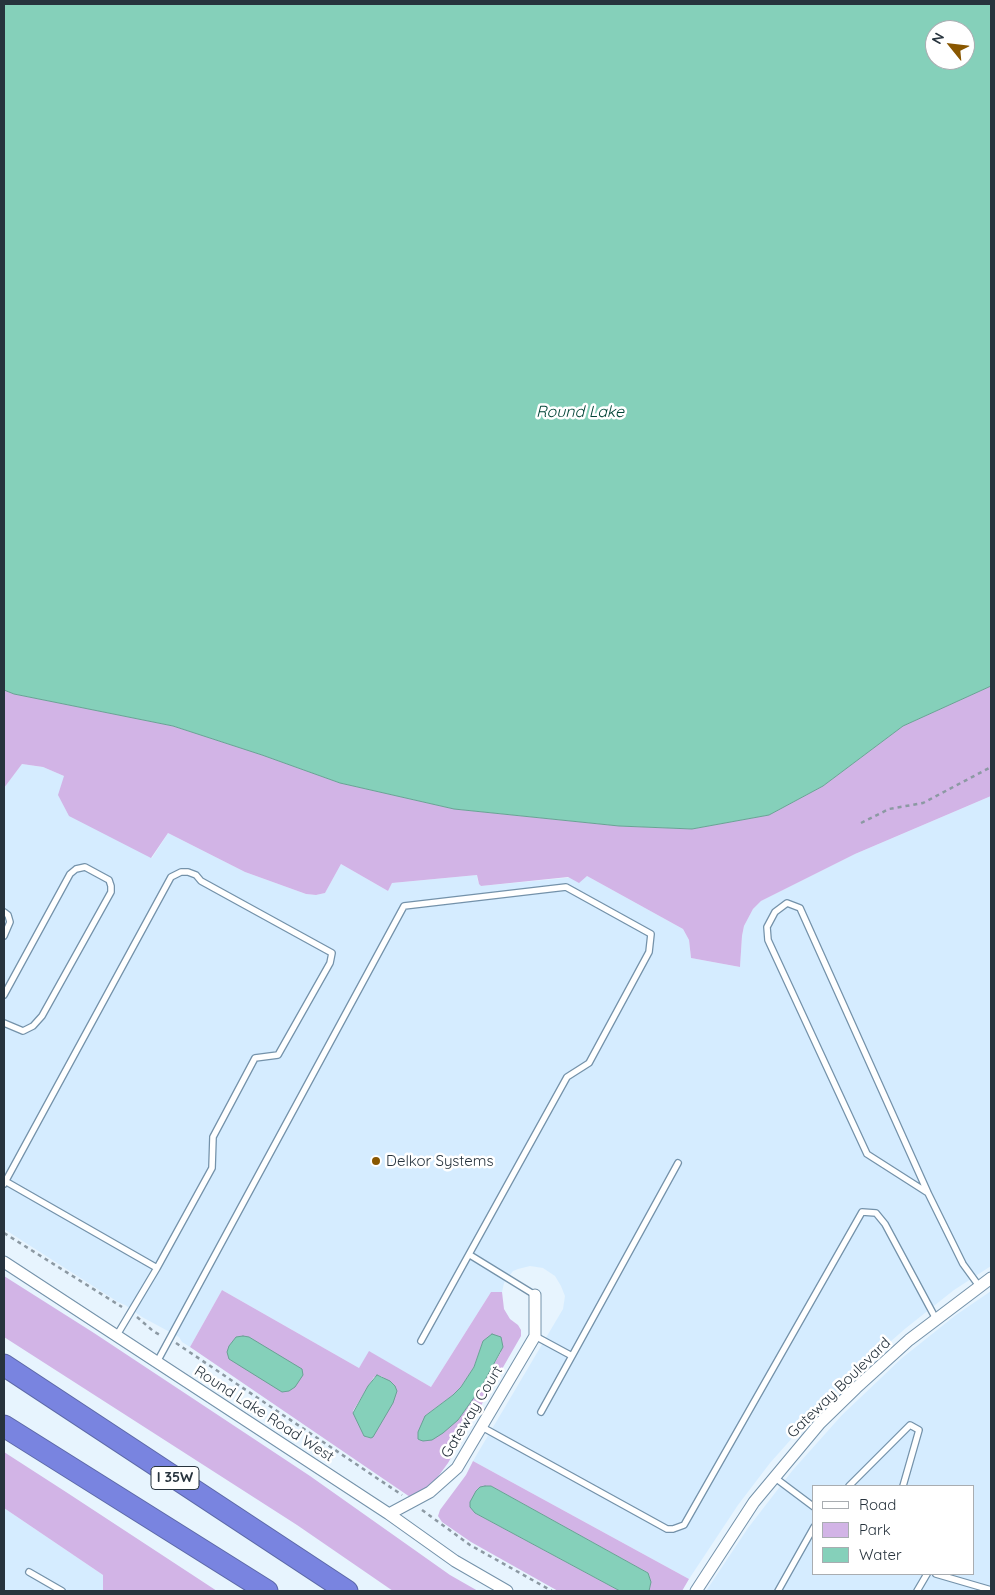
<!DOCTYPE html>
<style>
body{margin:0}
#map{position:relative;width:995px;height:1595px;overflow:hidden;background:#e7f4fe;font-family:Quicksand,sans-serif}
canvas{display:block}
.frame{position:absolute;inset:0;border:5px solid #27333d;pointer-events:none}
.legend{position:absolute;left:812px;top:1485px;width:162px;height:90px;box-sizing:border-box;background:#fff;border:1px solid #a9adb1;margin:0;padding:6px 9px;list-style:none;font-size:15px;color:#27333d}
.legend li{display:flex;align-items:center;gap:10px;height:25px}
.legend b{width:25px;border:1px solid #a9adb1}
.north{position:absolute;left:925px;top:20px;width:50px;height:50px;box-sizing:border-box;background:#fff;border:1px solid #a9adb1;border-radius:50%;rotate:299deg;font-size:14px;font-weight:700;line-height:20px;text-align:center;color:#27333d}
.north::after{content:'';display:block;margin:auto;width:18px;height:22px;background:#895700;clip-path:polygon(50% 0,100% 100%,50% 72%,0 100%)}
</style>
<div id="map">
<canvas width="995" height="1595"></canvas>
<div class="frame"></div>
<ul class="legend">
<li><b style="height:6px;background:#fff"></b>Road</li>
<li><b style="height:14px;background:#d2b4e6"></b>Park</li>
<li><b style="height:14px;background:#85d0ba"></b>Water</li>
</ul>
<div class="north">N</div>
</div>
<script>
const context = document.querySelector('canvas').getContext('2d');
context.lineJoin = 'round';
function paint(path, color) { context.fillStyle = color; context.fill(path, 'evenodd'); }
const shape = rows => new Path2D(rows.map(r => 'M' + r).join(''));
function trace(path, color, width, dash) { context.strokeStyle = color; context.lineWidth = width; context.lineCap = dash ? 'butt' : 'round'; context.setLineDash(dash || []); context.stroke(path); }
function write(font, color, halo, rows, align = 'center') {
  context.font = font + ' Quicksand,sans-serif'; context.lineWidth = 5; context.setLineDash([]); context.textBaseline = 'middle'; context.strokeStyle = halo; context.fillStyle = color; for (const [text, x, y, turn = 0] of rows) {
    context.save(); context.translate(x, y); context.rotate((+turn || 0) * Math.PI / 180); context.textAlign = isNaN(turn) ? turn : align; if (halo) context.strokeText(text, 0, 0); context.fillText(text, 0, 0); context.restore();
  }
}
const built = shape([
 [22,764,43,767,64,776,152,858,168,833,245,872,306,894,316,895,325,893,341,864,388,891,392,883,477,875,478,882,481,886,587,876,683,929,689,940,691,958,740,967,742,936,744,926,753,909,761,901,855,854,991,796,991,1266,954,1290,906,1328,859,1369,817,1410,770,1463,738,1505,689,1579,473,1461,563,1309,565,1296,561,1286,555,1276,543,1268,530,1266,518,1269,513,1271,504,1283,502,1292,491,1292,431,1387,370,1352,359,1368,222,1290,190,1347,182,1342,179,1337,142,1317,125,1305,118,1302,4,1229,4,788],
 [991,1291,991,1591,706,1591,748,1528,792,1471,842,1415,902,1358,956,1315],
 [814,1486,974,1486,974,1574,814,1574],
 [4,1508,103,1575,103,1591,4,1591]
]);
const green = shape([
 [991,686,991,796,855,854,761,901,753,909,744,926,742,936,740,967,691,958,689,940,683,929,587,876,579,883,568,877,481,886,479,884,477,875,392,883,388,891,341,864,325,893,316,895,306,894,245,872,168,833,151,858,69,816,58,795,64,776,43,767,22,764,4,788,4,690,14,694,173,726,262,755,340,783,454,809,619,826,692,829,769,815,823,786,903,726],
 [4,1276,94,1333,310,1476,450,1575,478,1591,393,1591,297,1525,4,1337],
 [222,1290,359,1368,369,1351,431,1387,491,1292,502,1292,504,1309,510,1319,518,1325,521,1330,521,1336,448,1463,420,1501,413,1499,190,1347],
 [483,1341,501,1352,480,1389,458,1420,425,1416,453,1395,461,1387,474,1367],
 [381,1376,395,1386,371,1438,367,1437,364,1436,353,1411,374,1377],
 [4,1452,66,1492,217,1591,103,1591,103,1575,4,1508],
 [473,1461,689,1579,682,1591,649,1591,651,1582,648,1573,491,1486,485,1486,475,1513,620,1591,558,1591,471,1542,442,1522,438,1516,440,1510,466,1475]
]);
const water = shape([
 [4,4,991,4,991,686,903,726,823,786,769,815,692,829,619,826,454,809,340,783,262,755,173,726,14,694,4,690,4,4],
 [935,30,965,30,965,60,935,60,935,30],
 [492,1334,501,1337,503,1347,480,1389,458,1420,443,1433,432,1440,423,1441,420,1440,418,1439,418,1432,425,1416,453,1395,461,1387,474,1367,483,1341,492,1334],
 [243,1336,249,1337,302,1369,303,1375,295,1387,289,1391,282,1392,229,1359,227,1352,229,1346,236,1337,243,1336],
 [377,1375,390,1381,395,1386,397,1391,393,1403,373,1437,371,1438,364,1436,353,1413,368,1386,377,1375],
 [485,1486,491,1486,648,1573,651,1582,649,1591,620,1591,475,1513,470,1507,470,1502,476,1491,480,1487,485,1486]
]);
const path = shape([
 [861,823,889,809,923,803,991,767],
 [4,1233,122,1307],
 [137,1317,153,1331,160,1335],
 [176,1343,402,1495],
 [422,1510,470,1545,552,1591]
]);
const service = shape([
 [4,912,8,915,10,922,4,936],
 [4,995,70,874,76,869,85,867,109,880,111,886,111,892,42,1016,33,1026,23,1031,4,1023],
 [5,1181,157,1268],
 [4,1184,171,877,181,872,188,872,196,875,201,881,332,953,330,963,278,1055,255,1058,213,1137,212,1168,157,1268,117,1335],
 [928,1193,867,1154,768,940,767,927,775,912,787,903,800,908,928,1193,963,1264,979,1286],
 [470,1255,535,1295],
 [535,1336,572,1356,678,1163],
 [157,1362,404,906,566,887,651,934,649,952,589,1063,567,1077,421,1341],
 [541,1412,572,1356],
 [482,1427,667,1529,673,1529,684,1525,862,1212,876,1213,885,1224,936,1319],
 [774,1477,814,1507],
 [849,1486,910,1425,919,1430,903,1486],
 [29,1572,62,1591],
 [936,1574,991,1590],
 [778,1591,814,1527],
 [917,1591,927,1574]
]);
const minor = shape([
 [4,1262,389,1514,455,1561,507,1591],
 [389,1514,430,1492,457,1468,535,1336,535,1295],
 [696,1591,754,1502,820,1423,856,1388,909,1340,991,1278]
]);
const motorway = shape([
 [4,1365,347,1591],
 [4,1426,267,1591]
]);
const markers = [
 [376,1161,5,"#895700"]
];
const shields = [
 [175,1478,48]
];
const shieldNames = [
 ["I 35W",175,1478]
];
const poiNames = [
 ["Delkor Systems",386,1161]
];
const streetNames = [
 ["Gateway Boulevard",839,1388,-44],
 ["Gateway Court",472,1412,-59],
 ["Round Lake Road West",264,1414,33]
];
const waterNames = [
 ["Round Lake",580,412]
];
paint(built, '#d5ecff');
paint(green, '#d2b4e6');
paint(water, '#85d0ba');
trace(water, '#69a194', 1);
trace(service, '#7492aa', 8);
trace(minor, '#7492aa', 13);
trace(motorway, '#5c68a7', 23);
trace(path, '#8c99a3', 2.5, [4, 4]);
trace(service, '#fff', 5.5);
trace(minor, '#fff', 11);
trace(motorway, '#7984e0', 21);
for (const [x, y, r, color] of markers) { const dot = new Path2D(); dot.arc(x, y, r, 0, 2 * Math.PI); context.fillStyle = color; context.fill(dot); trace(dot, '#fff', 2); }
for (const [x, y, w] of shields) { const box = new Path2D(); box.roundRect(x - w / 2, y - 11.5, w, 23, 4); context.fillStyle = '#fff'; context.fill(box); trace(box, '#27333d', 1); }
write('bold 14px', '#27333d', null, shieldNames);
write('15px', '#27333d', '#fff', poiNames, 'left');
write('15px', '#27333d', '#fff', streetNames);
write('italic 16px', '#004436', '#fff', waterNames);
</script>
